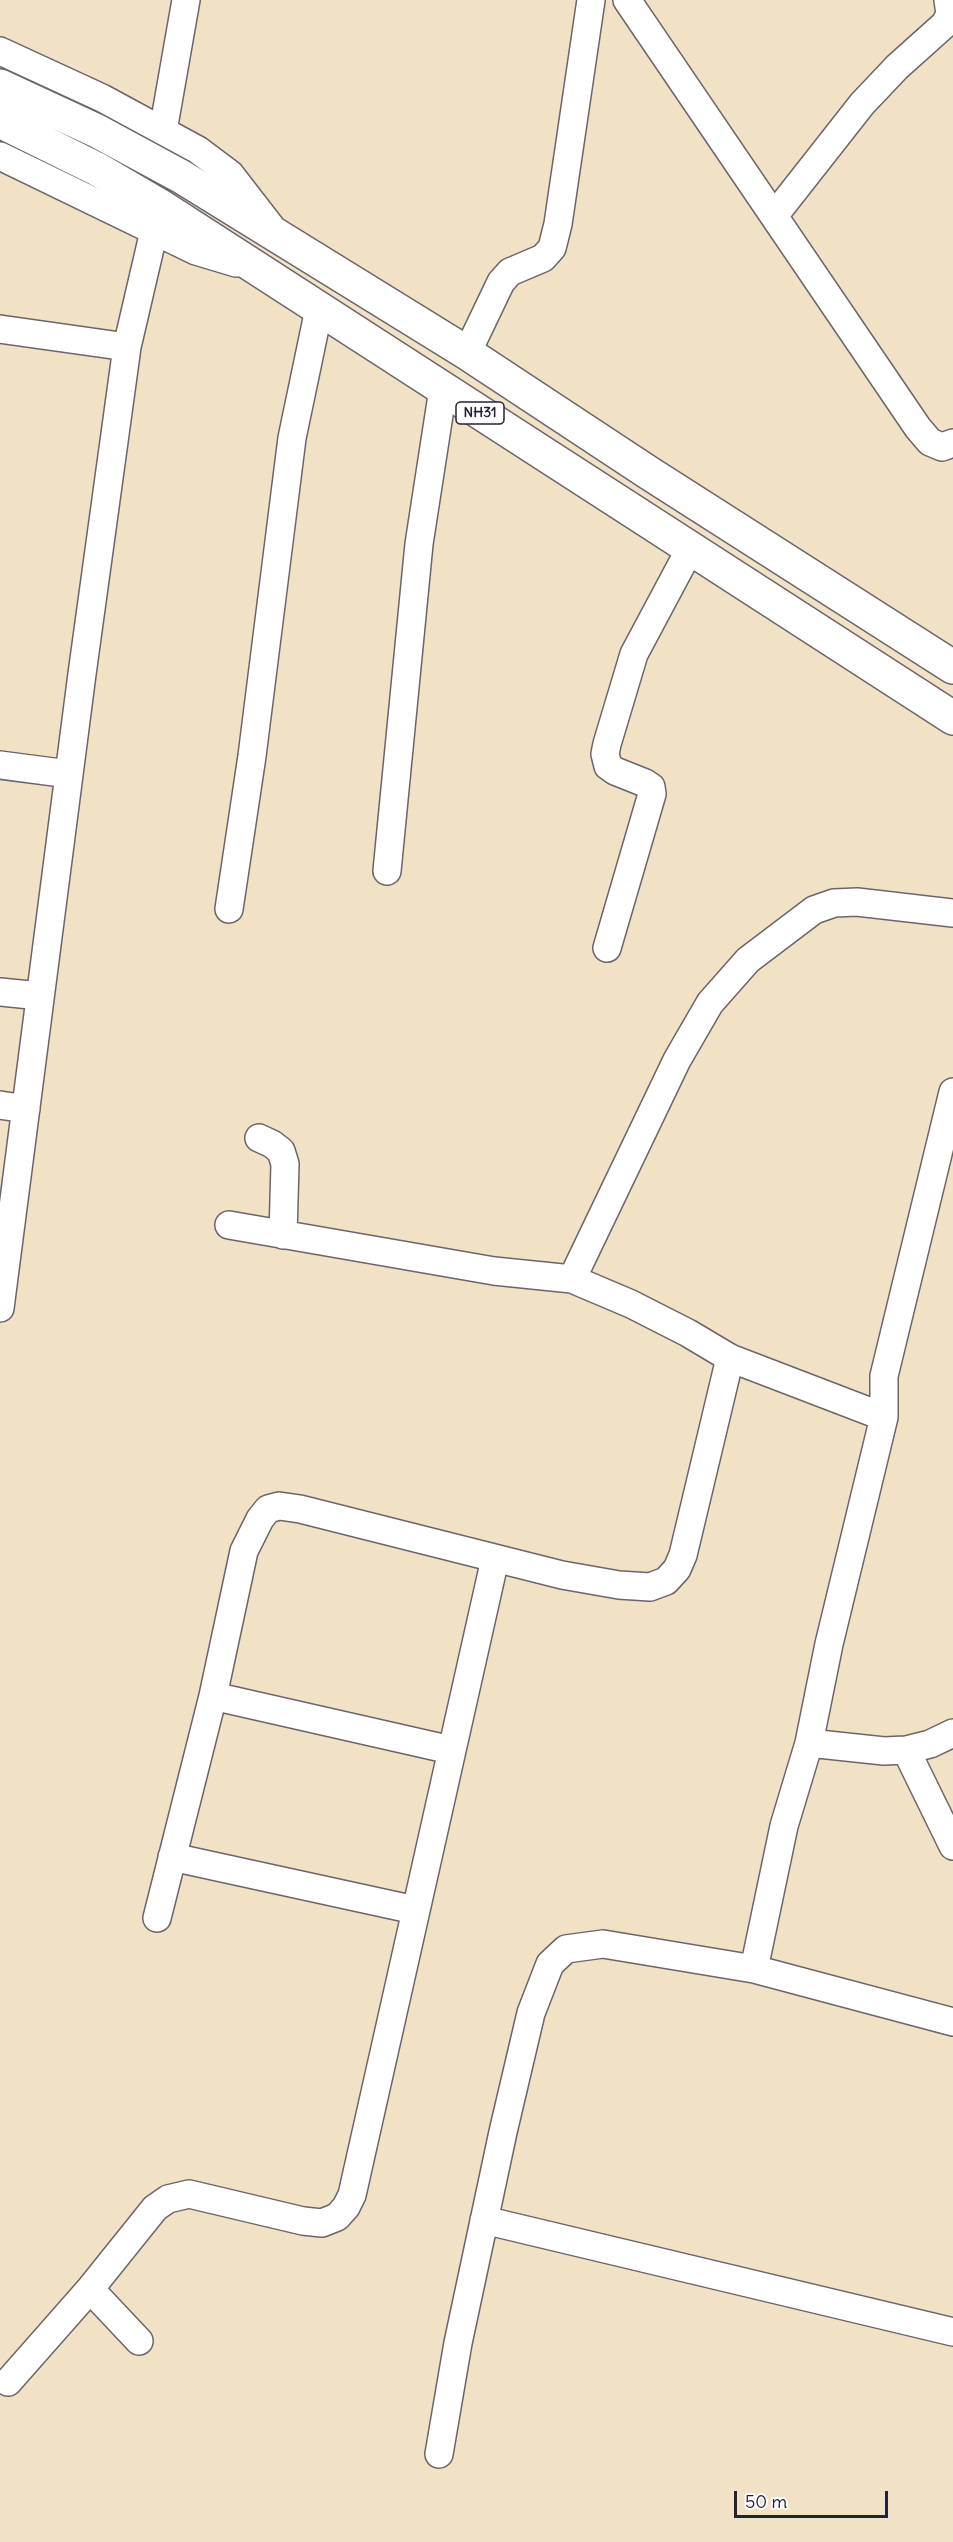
<!DOCTYPE html>
<style>
body{margin:0}
#map{position:relative;width:953px;height:2542px;overflow:hidden;background:#f2e2c5;font-family:Delius,sans-serif}
canvas{display:block}
.scale{position:absolute;left:734px;top:2491px;width:154px;height:27px;box-sizing:border-box;border:3px solid #22223b;border-top:0;padding-left:8px;font-size:18px;line-height:21px;white-space:nowrap;color:#22223b;-webkit-text-stroke:4px #fff;paint-order:stroke}
</style>
<div id="map">
<canvas width="953" height="2542"></canvas>
<div class="scale">50 m</div>
</div>
<script>
const context = document.querySelector('canvas').getContext('2d');
context.lineJoin = 'round';
const shape = rows => new Path2D(rows.map(r => 'M' + r).join(''));
function trace(path, color, width, dash) { context.strokeStyle = color; context.lineWidth = width; context.lineCap = dash ? 'butt' : 'round'; context.setLineDash(dash || []); context.stroke(path); }
function write(font, color, halo, rows, align = 'center') {
  context.font = font + ' Delius,sans-serif'; context.lineWidth = 4.5; context.setLineDash([]); context.textBaseline = 'middle'; context.strokeStyle = halo; context.fillStyle = color; for (const [text, x, y, turn = 0] of rows) {
    context.save(); context.translate(x, y); context.rotate((+turn || 0) * Math.PI / 180); context.textAlign = isNaN(turn) ? turn : align; if (halo) context.strokeText(text, 0, 0); context.fillText(text, 0, 0); context.restore();
  }
}
const minor = shape([
 [627,0,918,428,930,442,942,447,953,443],
 [0,51,102,98,198,150,230,174,271,227],
 [163,131,186,0],
 [0,156,196,251,236,263],
 [774,216,862,104,897,67,945,24,950,14,948,0],
 [0,329,127,347],
 [467,353,501,282,510,272,543,258,552,248,558,224,591,0],
 [0,765,69,774],
 [387,871,419,544,443,389],
 [229,909,252,756,292,438,319,309],
 [607,948,652,794,651,787,645,783,615,771,608,766,605,754,607,744,634,654,690,549],
 [0,992,40,996],
 [0,1105,26,1109],
 [259,1138,272,1144,281,1151,285,1164,283,1235],
 [229,1225,494,1271,572,1279,631,1304,688,1333,730,1358,884,1417],
 [572,1279,677,1060,710,1003,748,960,814,910,834,903,857,902,953,913],
 [0,1308,82,674,127,347,154,231],
 [213,1696,451,1750],
 [809,1743,884,1751,906,1750,930,1744,953,1733],
 [906,1750,953,1846],
 [172,1857,415,1910],
 [157,1918,213,1696,244,1551,260,1519,268,1509,279,1506,300,1509,562,1575,619,1585,650,1587,666,1581,677,1569,683,1555,730,1358],
 [754,1969,784,1826,809,1743,829,1644,884,1417,884,1376,953,1092],
 [484,2220,953,2332],
 [90,2289,139,2341],
 [8,2382,90,2289,155,2208,168,2199,189,2194,303,2221,322,2223,337,2217,346,2207,352,2195,495,1559],
 [439,2454,458,2343,503,2132,531,2013,550,1964,566,1949,603,1944,754,1969,953,2022]
]);
const highway = shape([
 [0,86,97,131,182,177,467,353,649,473,953,667],
 [0,121,97,169,162,207,953,718]
]);
const shields = [
 [480,413,48]
];
const shieldNames = [
 ["NH31",480,413]
];
trace(minor, '#6b656b', 30);
trace(highway, '#6b656b', 36);
trace(minor, '#fff', 27);
trace(highway, '#fff', 33);
for (const [x, y, w] of shields) { const box = new Path2D(); box.roundRect(x - w / 2, y - 11, w, 22, 4.5); context.fillStyle = '#fff'; context.fill(box); trace(box, '#22223b', 1.5); }
write('bold 14px', '#22223b', null, shieldNames);
</script>
